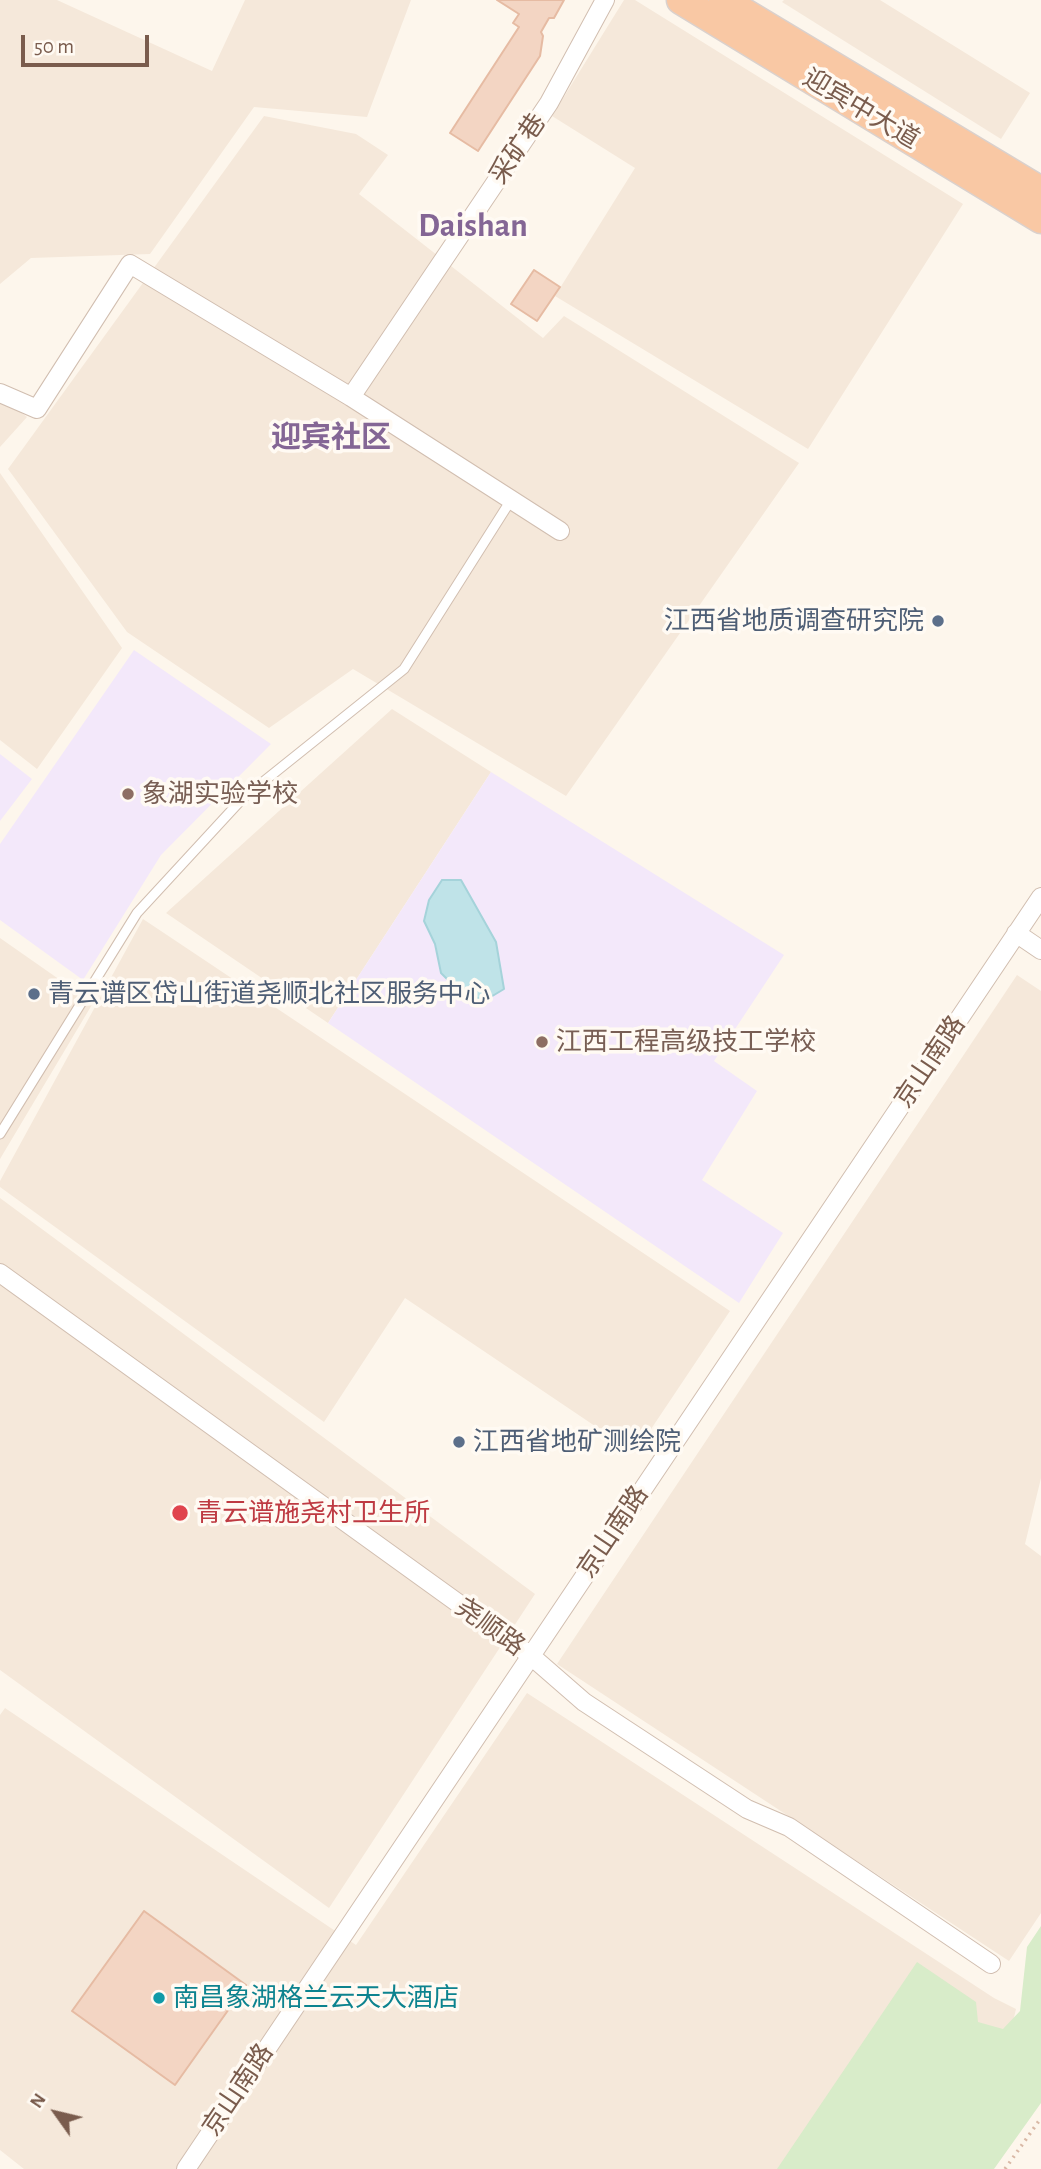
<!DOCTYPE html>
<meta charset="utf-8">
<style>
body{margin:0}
#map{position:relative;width:1041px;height:2169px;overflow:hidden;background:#fdf6ec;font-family:"Alegreya Sans",sans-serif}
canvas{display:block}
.north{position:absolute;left:21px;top:2078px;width:70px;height:70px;-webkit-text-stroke:5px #fffaf3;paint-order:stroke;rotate:304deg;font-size:19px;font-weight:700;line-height:28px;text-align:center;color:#7a5c4d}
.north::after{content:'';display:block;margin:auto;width:24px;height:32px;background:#7a5c4d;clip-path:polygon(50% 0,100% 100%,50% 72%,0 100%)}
.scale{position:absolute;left:21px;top:35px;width:128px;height:32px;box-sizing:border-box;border:4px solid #7a5c4d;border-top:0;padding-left:9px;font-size:21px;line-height:24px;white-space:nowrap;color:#7a5c4d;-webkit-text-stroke:5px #fffaf3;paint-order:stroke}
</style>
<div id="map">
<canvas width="1041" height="2169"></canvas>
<div class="north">N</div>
<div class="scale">50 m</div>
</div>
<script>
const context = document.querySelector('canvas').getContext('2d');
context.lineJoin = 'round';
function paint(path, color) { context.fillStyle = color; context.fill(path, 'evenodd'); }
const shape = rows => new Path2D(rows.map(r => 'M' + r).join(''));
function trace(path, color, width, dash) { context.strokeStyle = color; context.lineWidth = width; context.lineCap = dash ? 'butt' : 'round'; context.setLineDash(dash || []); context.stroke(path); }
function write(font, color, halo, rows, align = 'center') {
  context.font = font + ' "Alegreya Sans","Noto Sans SC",sans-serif'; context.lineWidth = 7; context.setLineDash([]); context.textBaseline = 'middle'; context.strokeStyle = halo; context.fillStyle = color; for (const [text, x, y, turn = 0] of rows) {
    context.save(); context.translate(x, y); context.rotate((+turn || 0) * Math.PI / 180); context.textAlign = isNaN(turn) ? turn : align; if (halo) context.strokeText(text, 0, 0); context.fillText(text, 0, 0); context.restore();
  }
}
const residential = shape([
 [0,0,57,0,212,71,245,0,411,0,367,117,254,107,150,254,31,258,0,284],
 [624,0,635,0,963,204,808,449,555,296,635,168,552,116],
 [784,0,880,0,1030,93,1001,139,782,2],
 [264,116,356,134,388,155,359,194,543,338,564,316,799,463,566,796,353,669,269,728,127,632,8,469],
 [0,396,27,417,0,447],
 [0,473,122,648,37,769,0,740],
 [392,709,491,772,328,1023,166,913],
 [143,919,730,1311,635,1453,405,1298,324,1422,0,1187,0,1181],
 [0,938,93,1003,0,1159],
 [1017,975,1041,991,1041,1478,1025,1544,1041,1556,1041,1913,1009,1961,557,1664],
 [0,1198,535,1594,329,1908,0,1670],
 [527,1693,994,1998,1016,2009,978,2169,24,2169,0,2150,0,1715,5,1708,356,1945]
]);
const education = shape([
 [134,650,271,744,161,855,83,980,0,920,0,844],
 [0,754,32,779,0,821],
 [491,772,784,955,714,1061,757,1091,702,1180,783,1233,739,1303,328,1023]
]);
const green = shape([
 [1041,1926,1041,2103,994,2169,777,2169,917,1962,976,2002,978,2022,1003,2029,1020,2011,1027,1947]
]);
const water = shape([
 [442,880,461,880,496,942,504,989,484,1001,457,989,441,973,435,944,424,921,429,900,442,880]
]);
const building = shape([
 [497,0,564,0,554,18,549,18,541,32,543,36,540,56,478,151,450,133,519,27,513,23,519,14,497,0],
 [534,270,560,287,537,321,511,304,534,270],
 [144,1911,246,1985,175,2085,72,2011,144,1911]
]);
const path = shape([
 [1005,2169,1041,2118]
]);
const service = shape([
 [0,1134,137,913,243,798,404,669,511,500]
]);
const minor = shape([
 [0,393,37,409,130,264,351,397],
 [560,531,351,397,549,103,605,0],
 [1016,933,1041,950],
 [0,1273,530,1655,584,1702,747,1809,789,1827,991,1964],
 [186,2169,1041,897]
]);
const trunk = shape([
 [681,0,1041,219],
 [723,0,1041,191]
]);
const markers = [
 [938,621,7,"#5c6f8a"],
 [128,794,7,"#8d6e63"],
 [34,994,7,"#5c6f8a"],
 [542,1042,7,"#8d6e63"],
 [459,1442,7,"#5c6f8a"],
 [180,1513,9,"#e0444e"],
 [159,1998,7,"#0f9aa8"]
];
const streetNames = [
 ["迎宾中大道",861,109,31],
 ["采矿巷",518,149,-56],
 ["京山南路",930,1062,-56],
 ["京山南路",613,1532,-56],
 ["尧顺路",490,1627,36],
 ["京山南路",238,2090,-56]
];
const serviceNames = [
 ["江西省地质调查研究院",924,621,"right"],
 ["青云谱区岱山街道尧顺北社区服务中心",48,994],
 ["江西省地矿测绘院",473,1442]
];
const educationNames = [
 ["象湖实验学校",142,794],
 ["江西工程高级技工学校",556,1042]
];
const healthNames = [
 ["青云谱施尧村卫生所",196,1513]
];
const cultureNames = [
 ["南昌象湖格兰云天大酒店",173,1998]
];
const quarterNames = [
 ["迎宾社区",331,438]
];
const districtNames = [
 ["Daishan",473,226]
];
paint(residential, '#f5e8da');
paint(education, '#f3e8fa');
paint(green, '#d8ecc9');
paint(water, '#bfe3e8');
trace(water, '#a5d3da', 2);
paint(building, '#f3d5c3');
trace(building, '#e6bba3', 2);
trace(service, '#d1beb0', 11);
trace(minor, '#d1beb0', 20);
trace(trunk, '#dad1cd', 31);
trace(path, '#d9b8a5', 3.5, [2, 5]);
trace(service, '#fff', 9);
trace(minor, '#fff', 18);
trace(trunk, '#f9c8a4', 28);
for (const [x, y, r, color] of markers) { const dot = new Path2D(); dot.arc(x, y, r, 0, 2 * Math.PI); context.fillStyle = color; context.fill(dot); trace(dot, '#fffaf3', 2.5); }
write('26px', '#7a5c4d', '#fffaf3', streetNames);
write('26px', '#4e5e75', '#fffaf3', serviceNames, 'left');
write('26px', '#785e54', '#fffaf3', educationNames, 'left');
write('26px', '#be3a42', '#fffaf3', healthNames, 'left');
write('26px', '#0d838f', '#fffaf3', cultureNames, 'left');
write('bold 30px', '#846695', '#fffaf3', quarterNames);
write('bold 33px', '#846695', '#fffaf3', districtNames);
</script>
